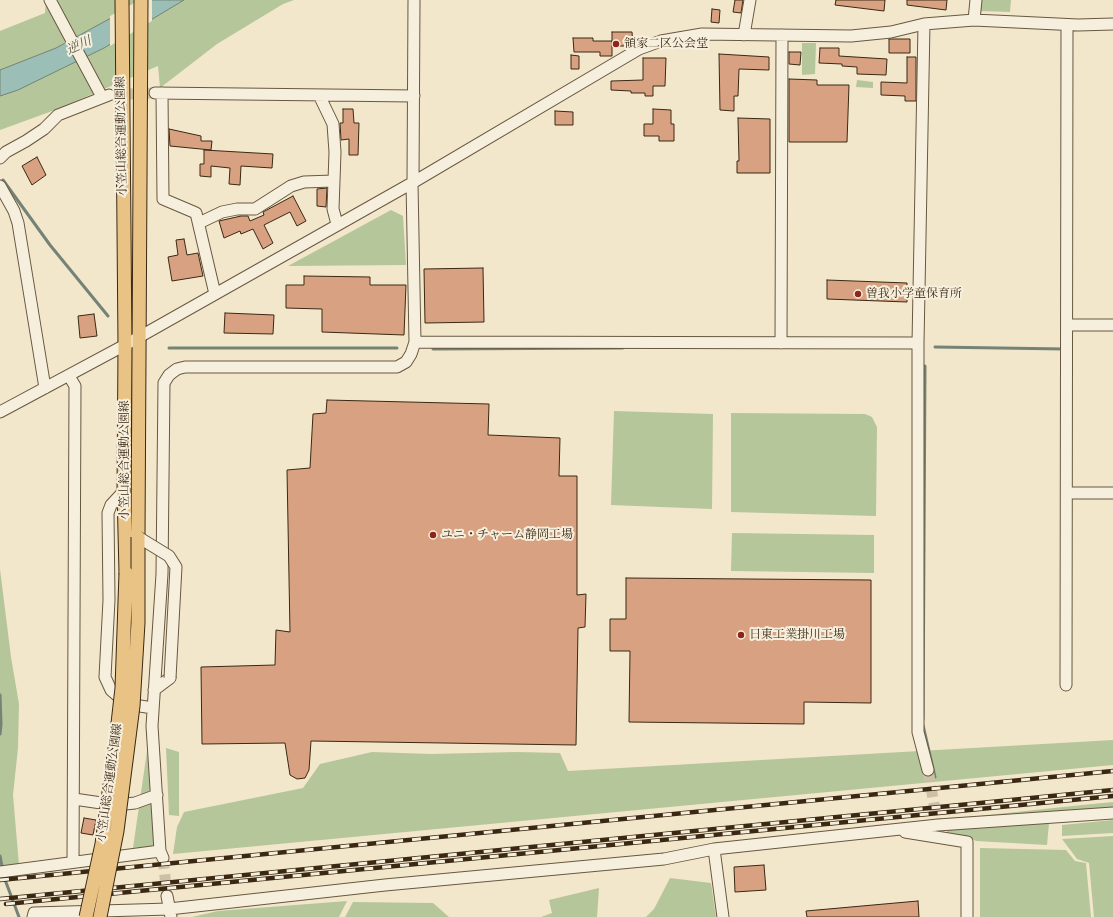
<!DOCTYPE html>
<meta charset="utf-8">
<style>
body{margin:0}
canvas{display:block;background:#f2e6cb}
</style>
<canvas width="1113" height="917"></canvas>
<script>
const context = document.querySelector('canvas').getContext('2d');
context.lineJoin = 'round';
function paint(path, color) { context.fillStyle = color; context.fill(path, 'evenodd'); }
const shape = rows => new Path2D(rows.map(r => 'M' + r).join(''));
function trace(path, color, width, dash) { context.strokeStyle = color; context.lineWidth = width; context.lineCap = dash ? 'butt' : 'round'; context.setLineDash(dash || []); context.stroke(path); }
function write(font, color, halo, rows, align = 'center') {
  context.font = font + ' Alegreya,"Noto Serif JP",serif'; context.lineWidth = 4; context.setLineDash([]); context.textBaseline = 'middle'; context.strokeStyle = halo; context.fillStyle = color; for (const [text, x, y, turn = 0] of rows) {
    context.save(); context.translate(x, y); context.rotate((+turn || 0) * Math.PI / 180); context.textAlign = isNaN(turn) ? turn : align; if (halo) context.strokeText(text, 0, 0); context.fillText(text, 0, 0); context.restore();
  }
}
const green = shape([
 [46,0,294,0,283,4,217,44,160,88,158,66,55,110,0,130,0,31,45,13],
 [979,0,1011,0,1010,12,978,11],
 [802,43,816,43,815,74,802,75],
 [857,80,873,82,873,88,856,87],
 [391,210,403,216,406,265,288,266],
 [614,411,713,414,712,509,611,505],
 [731,413,865,414,872,417,877,427,876,516,731,512],
 [732,533,874,535,874,573,731,571],
 [0,569,11,657,19,704,18,748,13,795,19,865,0,868],
 [1113,740,1113,765,173,854,177,827,184,812,303,788,320,764,372,752,431,754,517,752,560,753,568,771],
 [166,748,179,752,179,816,169,815],
 [147,751,155,846,133,848],
 [1113,802,1113,810,941,820,1082,805],
 [1113,820,1113,833,1062,836,1062,825],
 [1049,823,1047,845,976,841,968,837,948,834,946,829],
 [1113,836,1113,917,1094,917,1089,863,1077,859,1062,839],
 [980,848,1066,850,1075,861,1086,863,1091,917,980,917],
 [670,878,711,883,716,917,646,917,654,909],
 [599,888,597,917,541,917,552,913,549,900],
 [347,901,339,917,192,917,218,911],
 [353,902,433,903,449,917,345,917]
]);
const water = shape([
 [144,0,184,0,104,48,18,90,0,96,0,70,56,48,144,0]
]);
const pier = shape([
 [140,0,152,0,152,21,110,46,110,16]
]);
const stream = shape([
 [3,180,50,245,108,316],
 [935,347,1064,349],
 [169,348,397,348],
 [433,349,623,348],
 [0,695,1,724,0,734],
 [923,719,925,366],
 [923,725,935,777],
 [0,856,4,877,19,917]
]);
const building = shape([
 [735,0,743,0,741,13,733,12,735,0],
 [836,0,885,0,884,11,835,5,836,0],
 [907,0,947,0,946,10,907,5,907,0],
 [712,9,720,10,719,23,711,22,712,9],
 [612,32,632,32,633,45,630,46,612,46,612,32],
 [573,38,593,38,593,41,612,41,612,56,600,56,600,52,574,52,573,38],
 [889,39,910,39,910,53,889,53,889,39],
 [820,48,839,48,839,56,887,59,886,75,857,74,857,67,842,66,842,64,819,63,820,48],
 [789,52,801,52,800,65,789,64,789,52],
 [719,54,769,57,769,70,739,69,738,96,734,96,734,111,720,110,719,54],
 [571,55,579,56,579,69,571,69,571,55],
 [907,57,916,57,916,101,905,101,905,96,881,95,881,82,907,83,907,57],
 [643,58,666,58,665,86,653,86,653,96,645,96,645,93,631,93,631,91,611,90,611,81,643,80,643,58],
 [789,79,817,80,817,85,849,85,847,142,789,142,789,79],
 [343,109,353,109,354,123,359,123,358,155,349,155,349,139,341,140,340,123,343,123,343,109],
 [653,109,671,110,671,124,674,124,674,141,659,141,659,136,644,136,644,124,653,124,653,109],
 [555,111,573,112,573,125,555,125,555,111],
 [738,118,770,119,770,173,737,173,737,161,739,161,738,118],
 [169,129,201,136,201,141,212,141,211,150,170,146,169,129],
 [204,150,273,154,272,168,241,166,240,185,229,184,230,168,211,166,211,177,200,176,200,164,204,164,204,150],
 [37,157,46,175,32,185,22,166,37,157],
 [327,188,326,207,317,206,317,189,327,188],
 [293,196,306,221,297,226,290,212,264,225,273,243,263,249,253,229,241,234,240,231,224,238,219,221,241,216,248,216,250,221,264,215,263,212,293,196],
 [184,239,187,255,198,253,203,276,172,281,168,257,178,255,176,240,184,239],
 [483,268,484,322,425,323,424,269,483,268],
 [304,276,370,277,370,285,406,285,404,335,322,332,322,309,286,308,286,285,304,285,304,276],
 [827,280,907,283,907,302,827,299,827,280],
 [225,313,274,315,273,334,224,333,225,313],
 [94,314,97,336,80,338,78,316,94,314],
 [327,400,489,404,488,435,560,438,559,476,577,476,577,595,586,594,585,627,578,628,576,745,311,741,309,770,305,778,297,779,290,775,285,743,202,744,201,667,275,665,276,630,290,632,287,470,310,468,313,414,326,413,327,400],
 [626,578,871,580,871,703,804,702,804,724,629,722,630,651,610,651,610,619,626,619,626,578],
 [84,818,96,820,93,835,81,833,84,818],
 [764,865,766,890,735,892,734,867,764,865],
 [918,901,919,917,807,917,806,911,918,901]
]);
const minorTunnel = shape([
 [109,95,155,93],
 [928,770,940,839],
 [163,858,167,896]
]);
const minor = shape([
 [50,0,102,97],
 [974,20,976,0],
 [924,24,918,343,918,732,928,770],
 [744,35,750,0],
 [155,93,414,96],
 [162,93,163,199,196,213,215,294],
 [319,95,333,124,335,152,333,209,337,224],
 [0,158,6,152,26,141,44,129,58,115,109,95],
 [413,182,414,0],
 [0,186,14,211,18,223,45,388],
 [199,223,222,212,237,209,255,209,291,186,304,182,333,181],
 [1067,325,1113,325],
 [415,342,918,343],
 [781,343,782,35],
 [69,376,75,386,73,862],
 [0,412,125,345,412,183,639,49,661,41,702,34,851,36,891,32,924,24,974,20,1078,25,1113,24],
 [124,491,111,505,108,513,109,600,105,677,111,690,127,704,153,708],
 [1067,493,1113,493],
 [1066,685,1067,25],
 [154,690,170,678],
 [74,799,115,805,135,803,157,795],
 [905,832,967,842,967,917],
 [714,849,723,917],
 [163,858,160,851,152,726,162,574,164,383,169,375,177,369,185,367,397,367,406,362,411,354,415,342,412,183],
 [0,872,160,851],
 [167,896,171,917],
 [33,917,34,913,169,909,385,885,664,859,714,849,938,825,1113,813]
]);
const major = shape([
 [122,0,125,345,124,491,126,573],
 [138,537,141,0]
]);
const rail = shape([
 [0,880,1113,771],
 [0,899,1113,790],
 [6,904,1113,796]
]);
const minorBridge = shape([
 [138,537,169,556,176,567,170,678]
]);
const majorBridge = shape([
 [86,917,102,844,116,741,122,688,126,573],
 [100,917,117,831,133,706,138,623,138,537]
]);
const markers = [
 [616,44,4,"#8f2418"],
 [858,294,4,"#8f2418"],
 [433,535,4,"#8f2418"],
 [741,635,4,"#8f2418"]
];
const poiNames = [
 ["領家二区公会堂",624,44],
 ["曽我小学童保育所",866,294],
 ["ユニ・チャーム静岡工場",441,535],
 ["日東工業掛川工場",749,635]
];
const streetNames = [
 ["小笠山総合運動公園線",122,136,-91],
 ["小笠山総合運動公園線",125,460,-90],
 ["小笠山総合運動公園線",110,783,-82]
];
const waterNames = [
 ["逆川",79,46,-24]
];
paint(green, '#b6c69b');
paint(water, '#9bbfb7');
trace(water, '#748375', 1);
paint(pier, '#f2e6cb');
trace(stream, '#748375', 3);
paint(building, '#d8a282');
trace(building, '#3a2813', 1);
trace(minorTunnel, '#cdc0a6', 11, [11, 5.5]);
trace(minor, '#685841', 13);
trace(major, '#3a2813', 15);
trace(minor, '#f7efdd', 11);
trace(major, '#e9c386', 13);
trace(rail, '#3a2813', 4.5);
trace(rail, '#f7efdd', 3, [9]);
trace(minorBridge, '#685841', 13, []);
trace(majorBridge, '#3a2813', 15, []);
trace(minorBridge, '#f7efdd', 11);
trace(majorBridge, '#e9c386', 13);
for (const [x, y, r, color] of markers) { const dot = new Path2D(); dot.arc(x, y, r, 0, 2 * Math.PI); context.fillStyle = color; context.fill(dot); trace(dot, '#f7efdd', 1.5); }
write('12px', '#3a2813', '#f7efdd', poiNames, 'left');
write('12px', '#3a2813', '#f7efdd', streetNames);
write('italic 13px', '#575544', '#f7efdd', waterNames);
</script>
